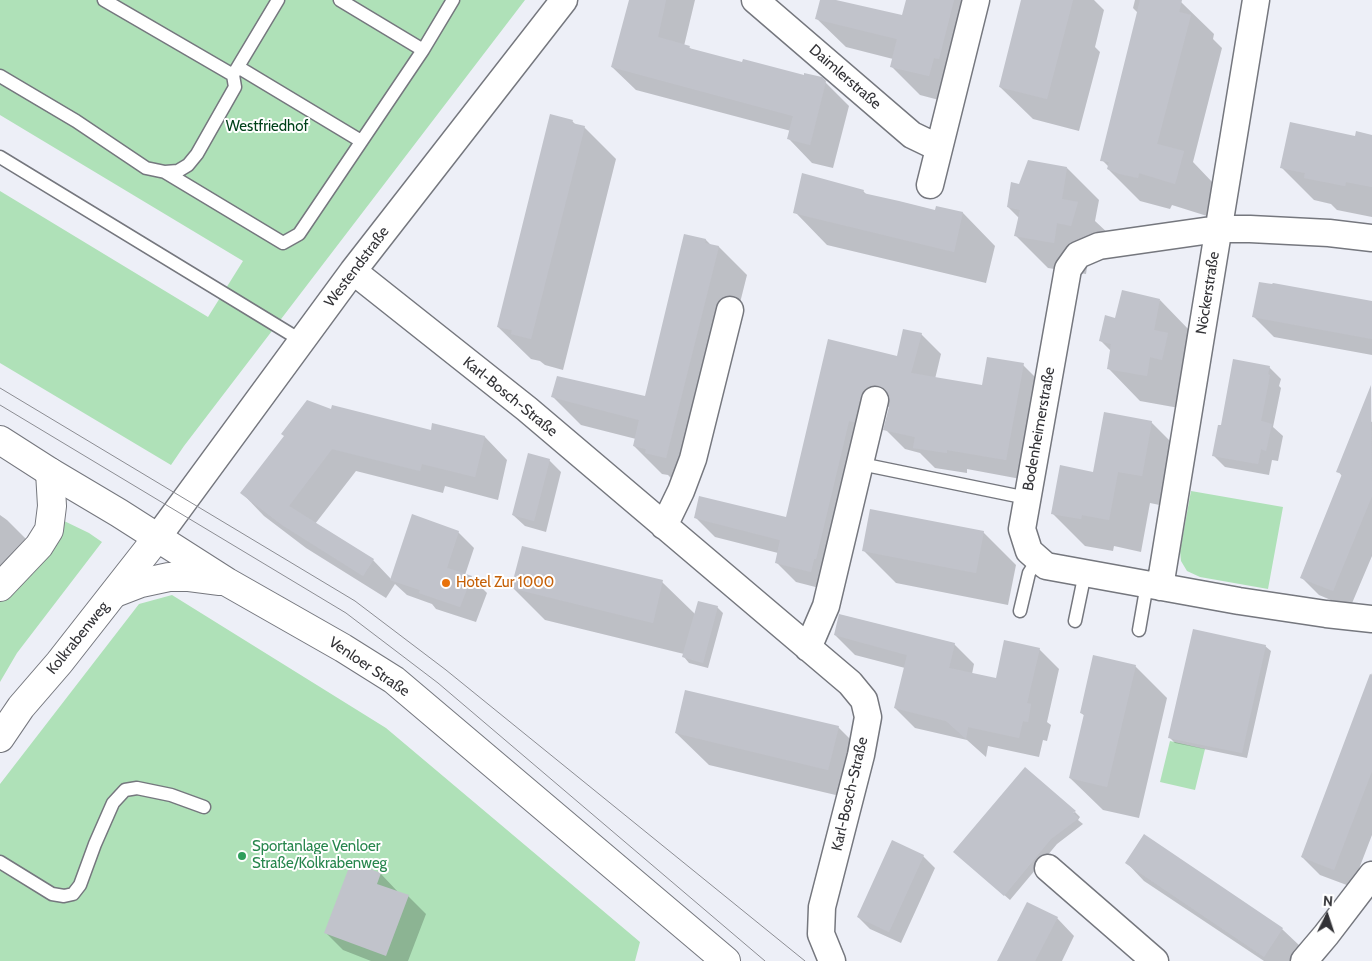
<!DOCTYPE html>
<meta charset="utf-8">
<style>
body{margin:0}
#map{position:relative;width:1372px;height:961px;overflow:hidden;background:#edeff7;font-family:Cabin,sans-serif}
canvas{display:block}
.north{position:absolute;left:1302px;top:891px;width:50px;height:50px;-webkit-text-stroke:4px #fff;paint-order:stroke;rotate:4deg;font-size:14px;font-weight:700;line-height:20px;text-align:center;color:#323236}
.north::after{content:'';display:block;margin:auto;width:18px;height:22px;background:#323236;clip-path:polygon(50% 0,100% 100%,50% 72%,0 100%)}
</style>
<div id="map">
<canvas width="1372" height="961"></canvas>
<div class="north">N</div>
</div>
<script>
const context = document.querySelector('canvas').getContext('2d');
context.lineJoin = 'round';
function paint(path, color) { context.fillStyle = color; context.fill(path, 'evenodd'); }
const shape = rows => new Path2D(rows.map(r => 'M' + r).join(''));
function trace(path, color, width, dash) { context.strokeStyle = color; context.lineWidth = width; context.lineCap = dash ? 'butt' : 'round'; context.setLineDash(dash || []); context.stroke(path); }
function write(font, color, halo, rows, align = 'center') {
  context.font = font + ' Cabin,sans-serif'; context.lineWidth = 4; context.setLineDash([]); context.textBaseline = 'middle'; context.strokeStyle = halo; context.fillStyle = color; for (const [text, x, y, turn = 0] of rows) {
    context.save(); context.translate(x, y); context.rotate((+turn || 0) * Math.PI / 180); context.textAlign = isNaN(turn) ? turn : align; if (halo) context.strokeText(text, 0, 0); context.fillText(text, 0, 0); context.restore();
  }
}
const green = shape([
 [0,0,525,0,184,446,171,465,0,363,0,191,208,317,243,261,0,115],
 [1191,491,1283,507,1268,589,1200,577,1187,571,1181,561,1180,551],
 [60,519,89,533,102,542,17,653,0,682,0,597],
 [172,595,386,728,640,942,635,961,0,961,0,784,139,604],
 [1170,741,1205,749,1195,790,1160,782]
]);
const shadow = shape([
 [630,0,695,0,684,46,689,47,693,51,825,82,849,106,833,168,812,163,789,139,791,131,636,90,612,67],
 [821,0,831,0,903,17,907,0,984,0,977,29,981,34,968,88,962,86,958,105,920,95,891,66,893,59,846,47,816,18],
 [1022,0,1094,0,1104,10,1095,47,1100,52,1079,131,1033,119,1000,87],
 [1135,0,1173,0,1181,2,1214,34,1213,39,1222,48,1193,162,1215,185,1207,216,1172,205,1170,209,1140,201,1108,169,1109,167,1102,160,1138,13,1133,8],
 [572,121,576,125,584,127,616,159,563,370,545,365,540,361,531,359,498,327],
 [1372,136,1372,217,1337,210,1331,204,1314,200,1282,168,1356,137],
 [1067,168,1099,200,1095,221,1110,235,1089,254,1086,274,1048,268,1016,236,1019,218,1008,207,1020,185],
 [863,191,867,195,936,211,937,207,963,213,995,246,986,283,827,245,795,212],
 [685,235,706,240,711,245,719,247,747,275,694,486,674,481,668,475,662,474,634,446,636,439,581,425,553,397,646,398],
 [1160,300,1192,333,1179,408,1140,401,1108,368,1111,351,1101,341],
 [1372,302,1372,355,1274,337,1254,317],
 [921,334,941,354,935,379,983,386,1023,365,1043,385,1026,480,967,469,967,473,935,468,920,453,905,449,885,429,890,406,885,409,831,591,796,582,776,562,778,553,715,537,695,517,787,519,829,340,898,357],
 [1269,367,1281,379,1279,386,1281,388,1273,427,1283,436,1278,461,1272,460,1269,475,1225,467,1214,456,1222,427],
 [332,411,432,431,485,437,507,460,498,500,445,486,443,493,356,471,315,524,373,560,391,579,458,532,474,548,465,575,471,577,487,593,476,622,436,609,432,604,407,595,395,584,386,598,306,548,264,516,242,493],
 [1360,417,1372,422,1372,556,1350,608,1319,595,1301,577,1342,476,1338,471],
 [1151,422,1184,455,1174,508,1150,503,1141,552,1114,546,1113,551,1085,546,1053,514,1094,473],
 [549,460,561,472,546,532,525,526,513,515],
 [0,515,7,520,30,543,0,592],
 [983,532,1016,565,1008,605,896,583,864,551],
 [662,582,695,614,717,607,723,613,708,668,689,663,684,657,684,654,545,620,513,588],
 [835,635,954,644,974,664,972,674,997,679,1039,649,1059,669,1047,722,1051,725,1047,741,1043,740,1039,757,988,746,986,757,967,740,915,728,895,708,905,668,855,655],
 [1265,646,1271,651,1247,758,1175,743,1169,737],
 [1135,666,1167,698,1139,818,1103,810,1070,778,1085,716,1081,713],
 [1372,673,1372,835,1352,887,1320,875,1302,857],
 [838,727,870,759,861,801,709,765,676,733],
 [1075,812,1080,817,1078,820,1083,824,1057,844,1010,900,960,857],
 [923,856,935,868,901,943,870,929,858,917],
 [352,863,381,874,398,892,408,896,426,914,408,961,371,961,343,950,326,933],
 [1127,863,1282,929,1300,946,1290,961,1264,961,1144,881],
 [1057,918,1074,936,1062,961,999,961]
]);
const building = shape([
 [629,0,666,0,658,37,690,46,689,48,742,62,743,59,804,75,804,73,822,77,826,81,810,145,787,139,793,116,611,67],
 [820,0,836,0,902,15,906,0,954,0,939,59,934,58,929,76,890,67,897,39,815,19],
 [1021,0,1073,0,1047,99,999,87],
 [1140,0,1182,0,1179,12,1191,15,1157,144,1184,151,1175,184,1139,173,1138,178,1120,174,1107,169,1109,162,1100,161],
 [550,114,573,120,572,123,585,126,531,339,511,334,512,330,497,327],
 [1290,122,1355,136,1356,131,1372,135,1372,187,1346,182,1345,186,1304,178,1305,173,1280,168],
 [1028,160,1067,167,1062,199,1078,202,1071,226,1057,223,1054,243,1014,236,1020,210,1007,207,1011,182,1019,184],
 [802,173,864,190,863,193,899,201,935,210,936,206,963,212,954,252,793,213],
 [684,234,706,239,705,243,719,246,666,458,645,453,646,449,633,446,639,420,551,397,557,376,645,396],
 [1259,282,1272,284,1273,283,1372,301,1372,339,1252,317],
 [1122,290,1160,299,1154,330,1168,333,1162,360,1150,357,1147,376,1107,369,1111,344,1099,341,1105,315,1115,318],
 [903,329,922,333,911,373,982,385,987,357,1024,363,1006,460,947,450,947,453,913,448,915,437,883,430,890,403,889,396,885,389,878,385,871,386,864,389,861,396,854,422,849,421,816,559,814,559,811,572,775,563,780,540,694,518,699,496,786,517,828,339,897,356],
 [1233,359,1270,366,1268,374,1270,375,1261,421,1272,424,1266,451,1261,449,1258,464,1212,456,1218,425,1221,425],
 [1371,385,1372,496,1333,591,1300,578,1342,474,1336,472],
 [307,400,331,409,332,405,431,430,432,423,485,436,475,477,422,464,420,471,332,449,289,506,374,559,363,576,282,525,240,493,284,436,281,434],
 [1104,412,1152,421,1142,476,1118,472,1109,520,1082,515,1081,519,1051,514,1060,465,1093,472],
 [528,453,550,459,534,521,512,515],
 [870,509,984,531,976,573,862,551],
 [412,514,459,531,447,568,472,576,460,607,419,593,420,590,390,580],
 [522,546,663,580,653,623,511,588],
 [698,601,718,606,703,663,682,657],
 [839,614,955,643,949,668,996,678,1004,640,1040,648,1027,703,1031,704,1028,722,1023,721,1019,738,968,727,966,739,946,721,894,708,907,655,834,635],
 [1193,629,1266,645,1242,753,1168,738],
 [1093,655,1136,665,1107,787,1069,778,1084,714,1080,713],
 [1370,674,1372,675,1372,771,1334,870,1301,857],
 [685,690,839,726,828,770,675,733],
 [1025,767,1076,811,1073,813,1079,818,1051,839,1004,896,953,852],
 [1144,834,1283,928,1264,957,1125,863],
 [892,840,924,855,889,932,857,917],
 [351,862,381,873,377,884,409,895,386,956,324,933],
 [1027,902,1058,917,1035,961,997,961]
]);
const service = shape([
 [104,0,233,75,278,0],
 [340,0,423,50,453,0],
 [238,67,361,141],
 [0,76,76,121,146,168,165,172,178,171,188,165,197,154,235,87,233,75],
 [0,157,302,341],
 [165,172,283,243,299,234,423,50],
 [861,464,1027,498],
 [1020,611,1029,573,1038,559],
 [1075,621,1085,573],
 [1139,630,1147,584],
 [0,862,52,894,64,896,73,894,80,885,95,844,113,803,125,790,137,788,171,795,204,807]
]);
const minor = shape([
 [755,0,912,135,939,148],
 [930,185,976,0],
 [1372,238,1329,233,1250,229,1218,229,1099,246,1078,255,1068,269,1022,529,1029,551,1046,566,1239,601,1326,614,1372,619],
 [353,271,527,409,850,683,864,700,868,717,861,755,822,907,821,934,832,961],
 [664,526,681,491,693,459,730,310],
 [157,538,353,271,564,0],
 [1160,587,1256,0],
 [808,648,826,606,875,400],
 [1048,868,1155,961],
 [1304,961,1326,935,1372,875]
]);
const tertiary = shape([
 [0,587,39,546,49,530,52,506,50,472],
 [0,738,21,707,59,663,157,538]
]);
const secondary = shape([
 [0,440,50,472,119,513,227,582,343,648,394,680,726,961],
 [115,593,141,583,169,577,189,577,220,581]
]);
const tram = shape([
 [0,388,355,601,446,670,805,961],
 [0,405,346,613,438,683,765,961]
]);
const markers = [
 [446,583,5,"#e8710a"],
 [242,856,5,"#2e9e5b"]
];
const streetNames = [
 ["Daimlerstraße",845,77,41],
 ["Westendstraße",357,267,-53],
 ["Nöckerstraße",1208,293,-81],
 ["Karl-Bosch-Straße",510,397,39],
 ["Bodenheimerstraße",1039,429,-80],
 ["Kolkrabenweg",78,638,-51],
 ["Venloer Straße",369,667,34],
 ["Karl-Bosch-Straße",850,794,-77]
];
const parkNames = [
 ["Westfriedhof",267,127]
];
const foodNames = [
 ["Hotel Zur 1000",456,583]
];
const leisureNames = [
 ["Sportanlage Venloer",252,847],
 ["Straße/Kolkrabenweg",252,864]
];
paint(green, '#afe1b8');
paint(shadow, '#0003');
paint(building, '#c1c3cb');
trace(service, '#75777e', 15);
trace(minor, '#75777e', 29);
trace(tertiary, '#75777e', 30);
trace(secondary, '#75777e', 30);
trace(service, '#fff', 12);
trace(minor, '#fff', 26);
trace(tertiary, '#fff', 28);
trace(secondary, '#fff', 28);
trace(tram, '#8c8d93', 1);
for (const [x, y, r, color] of markers) { const dot = new Path2D(); dot.arc(x, y, r, 0, 2 * Math.PI); context.fillStyle = color; context.fill(dot); trace(dot, '#fff', 2); }
write('15px', '#323236', '#fff', streetNames);
write('15px', '#00421a', '#fff', parkNames);
write('15px', '#c56008', '#fff', foodNames, 'left');
write('15px', '#27864d', '#fff', leisureNames, 'left');
</script>
